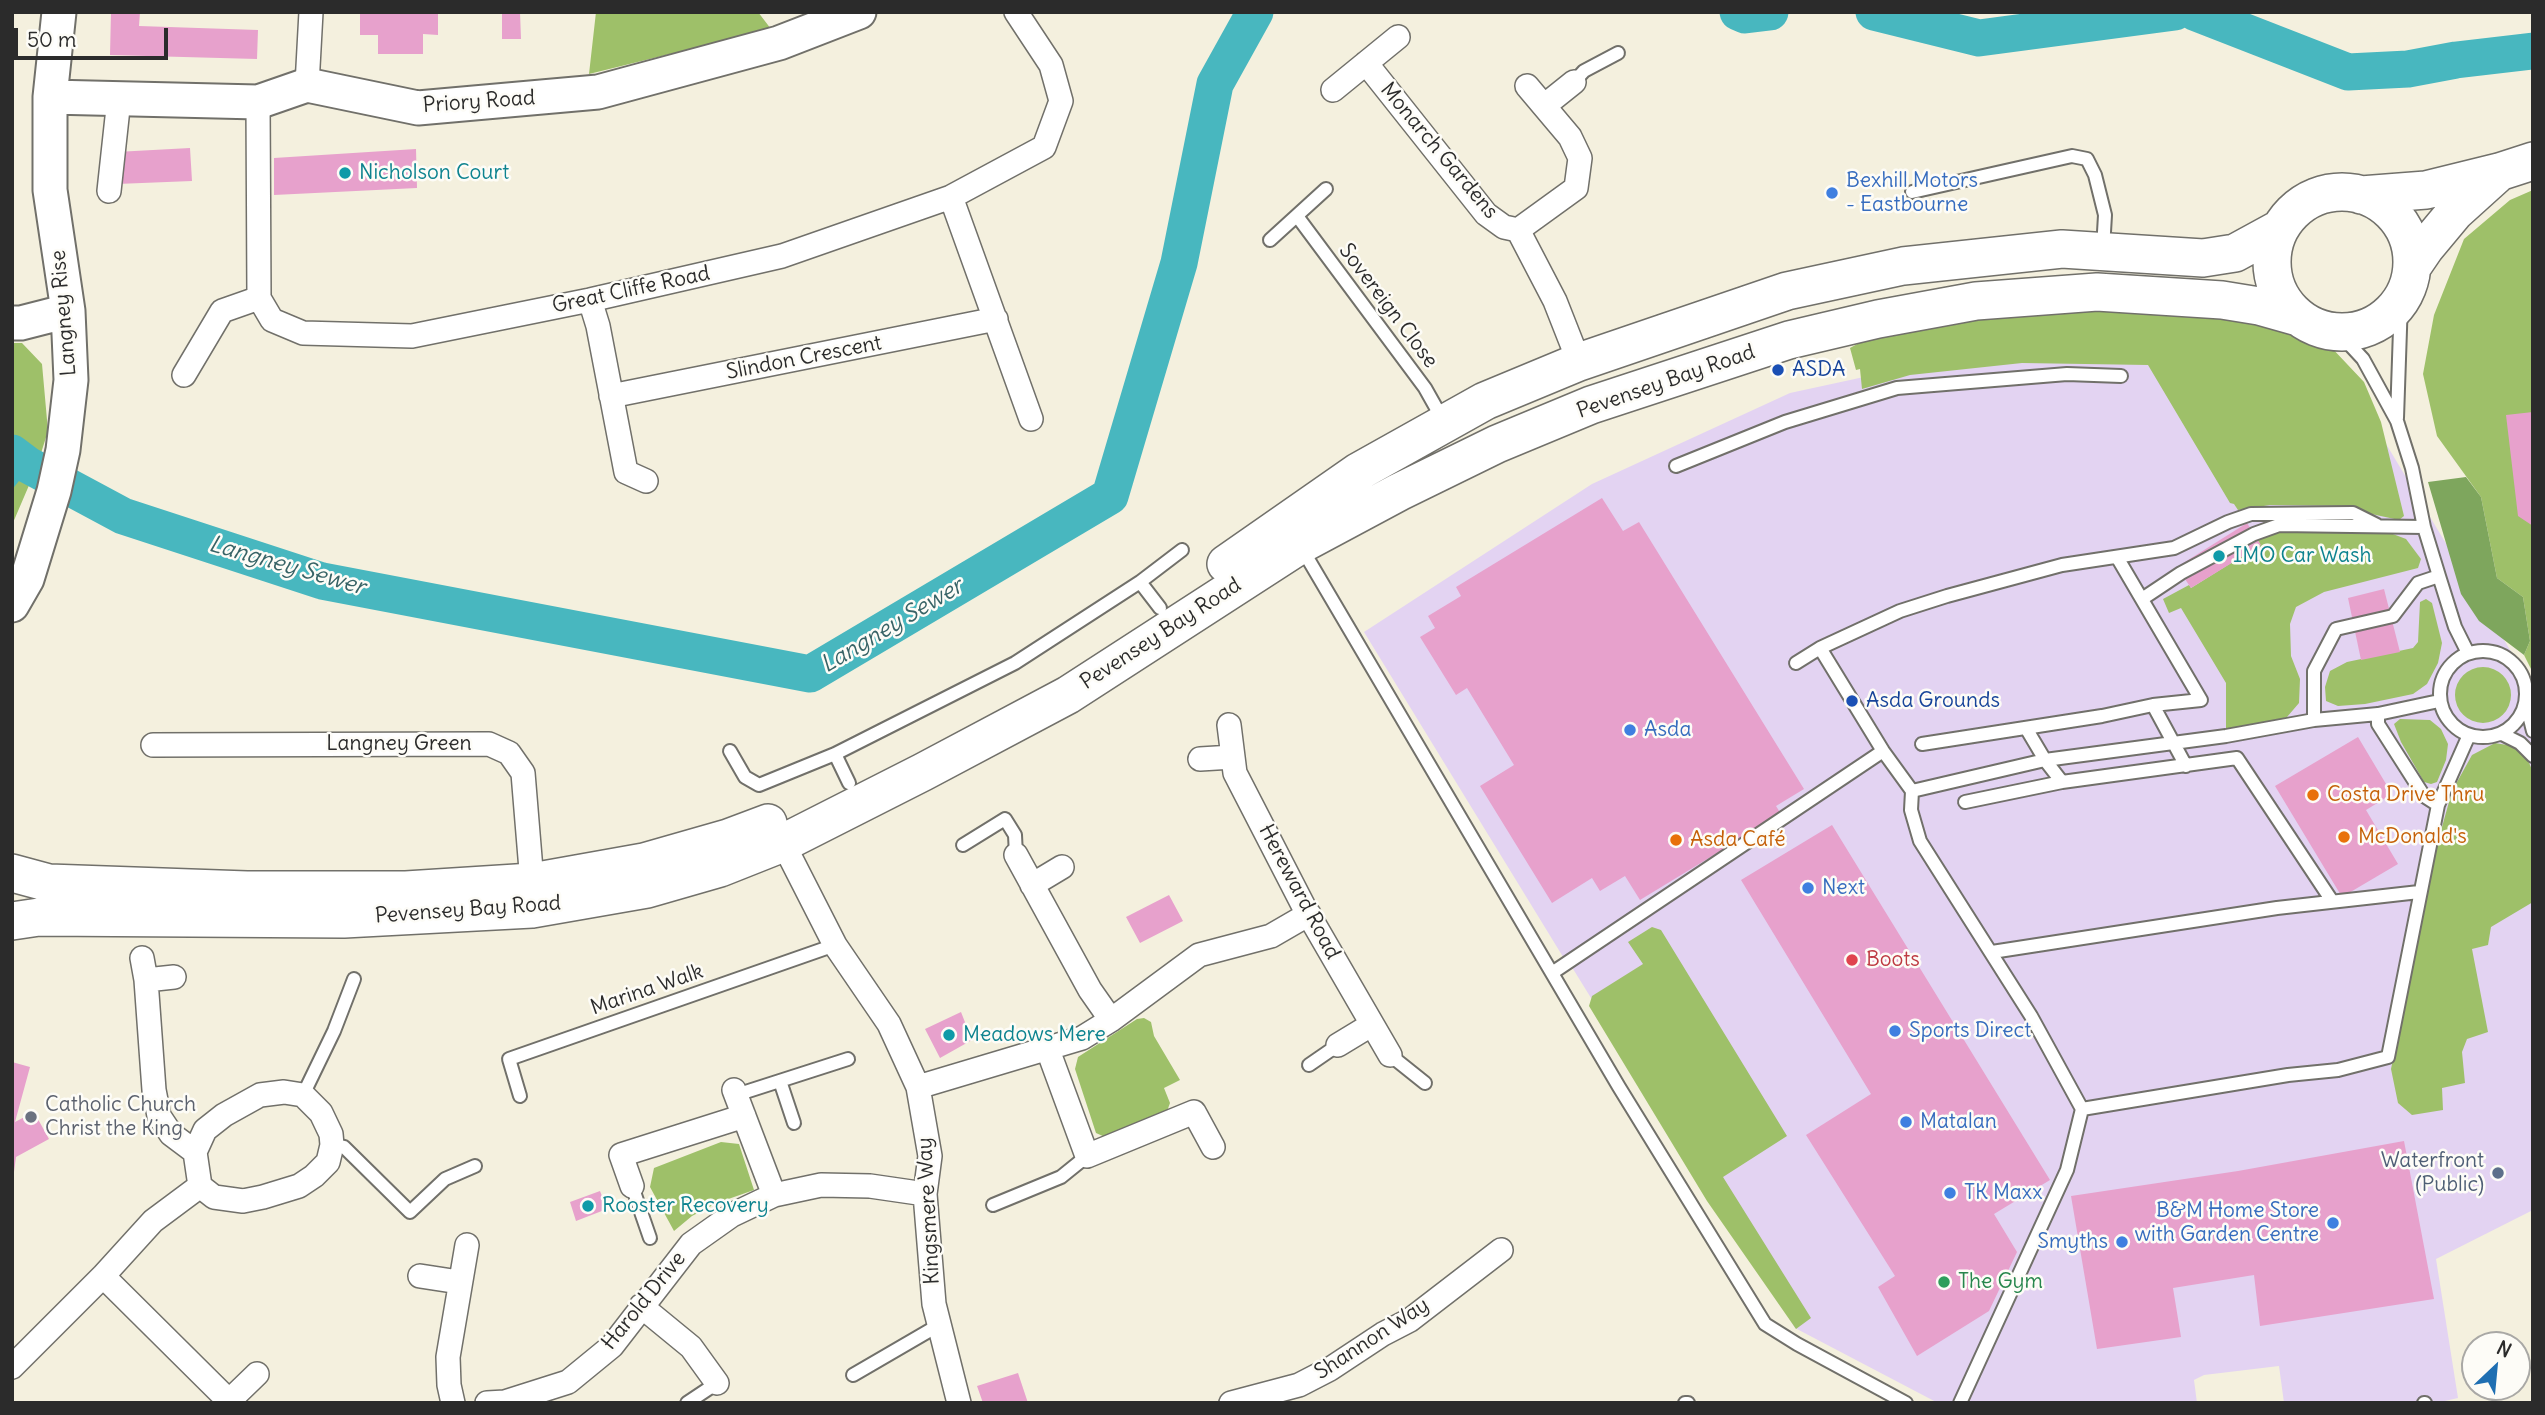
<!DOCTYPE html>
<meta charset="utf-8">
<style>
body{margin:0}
#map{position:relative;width:2545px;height:1415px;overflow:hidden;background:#f4f0de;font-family:Delius,sans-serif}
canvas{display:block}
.frame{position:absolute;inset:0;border:14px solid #2b2b2b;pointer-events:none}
.north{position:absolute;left:2461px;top:1331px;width:70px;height:70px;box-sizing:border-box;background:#fdfcf7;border:2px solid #a9a8a5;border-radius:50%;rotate:26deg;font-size:19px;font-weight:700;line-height:28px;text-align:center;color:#2b2b2b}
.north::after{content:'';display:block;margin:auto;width:24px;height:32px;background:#1f6fb2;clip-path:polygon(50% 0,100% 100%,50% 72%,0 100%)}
.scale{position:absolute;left:14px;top:28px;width:154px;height:32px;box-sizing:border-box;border:4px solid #2b2b2b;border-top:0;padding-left:9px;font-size:21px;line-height:24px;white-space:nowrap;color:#2b2b2b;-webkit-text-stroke:5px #fdfcf7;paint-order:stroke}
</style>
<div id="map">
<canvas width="2545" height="1415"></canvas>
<div class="frame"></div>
<div class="north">N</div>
<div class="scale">50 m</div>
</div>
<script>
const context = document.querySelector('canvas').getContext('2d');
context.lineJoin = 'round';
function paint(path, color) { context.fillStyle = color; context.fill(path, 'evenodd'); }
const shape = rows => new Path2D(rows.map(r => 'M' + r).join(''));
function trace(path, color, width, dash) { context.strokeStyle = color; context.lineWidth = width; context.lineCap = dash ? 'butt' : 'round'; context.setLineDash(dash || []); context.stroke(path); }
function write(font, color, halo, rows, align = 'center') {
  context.font = font + ' Delius,sans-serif'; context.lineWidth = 5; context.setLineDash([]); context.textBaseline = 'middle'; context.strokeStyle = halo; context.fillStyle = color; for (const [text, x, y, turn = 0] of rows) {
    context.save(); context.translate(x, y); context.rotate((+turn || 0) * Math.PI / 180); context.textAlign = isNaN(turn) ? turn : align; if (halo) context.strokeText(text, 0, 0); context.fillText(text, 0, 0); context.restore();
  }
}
const built = shape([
 [2139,351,2359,399,2533,688,2533,1210,2436,1259,2458,1398,2436,1403,2284,1403,2279,1366,2204,1375,2194,1380,2197,1403,1938,1403,1795,1328,1570,964,1568,965,1364,632,1592,484,1790,393,1947,359]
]);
const green = shape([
 [596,12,758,12,771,29,589,74],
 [2533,190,2533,673,2524,655,2530,641,2523,597,2497,578,2481,497,2437,436,2423,374,2434,315,2464,239,2510,200],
 [2044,306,2183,309,2270,324,2330,346,2364,382,2381,422,2404,516,2399,520,2367,513,2350,506,2270,505,2238,510,2234,504,2230,503,2148,365,2022,363,1910,375,1862,389,1860,369,1856,370,1850,348,1879,332],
 [12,343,22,343,42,364,48,431,36,469,12,525],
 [2336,531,2385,531,2406,539,2421,559,2418,568,2324,592,2296,607,2290,624,2291,656,2300,679,2299,703,2287,717,2226,736,2226,683,2181,608,2169,613,2163,599,2189,585,2191,588,2260,545,2257,539,2276,533],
 [2426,599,2432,603,2442,643,2438,663,2427,684,2413,694,2365,704,2338,706,2326,701,2325,687,2330,671,2347,662,2413,648,2418,642,2420,602],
 '2455 695a28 28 0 1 1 56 0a28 28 0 1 1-56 0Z',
 [2400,719,2430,720,2441,729,2448,744,2446,760,2437,782,2431,784,2424,782,2401,742,2394,724],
 [2495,743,2513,746,2527,758,2533,772,2533,902,2491,927,2488,945,2472,949,2488,1032,2467,1039,2462,1052,2465,1083,2442,1088,2443,1110,2412,1115,2398,1103,2391,1069,2437,845,2452,791,2472,755],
 [1652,927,1661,930,1787,1136,1723,1177,1811,1318,1796,1329,1707,1201,1589,1006,1592,996,1643,964,1628,942],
 [1144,1018,1151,1022,1154,1036,1180,1080,1164,1088,1170,1103,1166,1114,1105,1137,1096,1133,1075,1069,1078,1057,1137,1019],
 [721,1142,739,1144,754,1190,717,1203,692,1216,674,1231,650,1187,654,1168]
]);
const forest = shape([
 [2466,477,2481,497,2497,578,2523,597,2530,641,2524,655,2479,621,2461,594,2428,482]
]);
const stream = shape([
 [12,485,28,465]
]);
const river = shape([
 [1738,12,1745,15,1770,12],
 [1874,12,1979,38,2175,12],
 [2194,12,2348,72,2408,69,2456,60,2533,51],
 [12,453,28,465,123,516,322,581,810,674,1110,496,1179,263,1215,84,1255,12]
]);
const building = shape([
 [111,12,140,12,139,26,258,30,257,59,110,55],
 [360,12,438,12,438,35,423,34,423,54,378,54,378,35,360,35],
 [502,12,520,12,521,39,502,39],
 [190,148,192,181,117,184,116,152],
 [416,149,417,188,274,195,274,158],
 [2533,412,2533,526,2518,516,2506,415],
 [1602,498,1623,531,1639,522,1804,789,1776,806,1781,814,1640,900,1625,876,1600,891,1592,878,1552,903,1480,786,1514,765,1467,688,1456,695,1420,637,1435,628,1428,616,1461,596,1456,587],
 [2247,523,2261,545,2191,588,2177,567],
 [2384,589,2400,652,2361,660,2348,598],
 [2358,737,2392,794,2366,810,2398,864,2342,897,2275,786],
 [1832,825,2050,1180,1994,1214,2017,1252,1989,1311,1917,1356,1878,1287,1895,1276,1806,1135,1871,1094,1741,880],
 [1169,895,1183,921,1140,943,1126,917],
 [961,1012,972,1040,940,1058,925,1029],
 [12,1062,30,1067,15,1122,34,1112,49,1139,16,1157,14,1172],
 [2404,1141,2434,1299,2260,1326,2254,1275,2173,1288,2181,1337,2097,1349,2071,1196,2238,1171],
 [600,1191,607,1209,576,1221,570,1202],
 [1018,1373,1028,1403,983,1403,977,1386]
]);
const lane = shape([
 [1574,82,1584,71,1618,53],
 [1912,192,2072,156,2087,159,2095,175,2105,215,2103,249],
 [1297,216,1425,388,1443,420],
 [1270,240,1326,189],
 [2338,332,2363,359,2397,421,2412,468,2424,527,2439,576,2455,627,2468,653],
 [2397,418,2401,300],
 [1676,466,1785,422,1897,388,2067,374,2121,376],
 [2377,525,2353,513,2251,514,2228,522,2174,548,2062,565,1947,596,1900,611,1820,648,1883,751,1912,791,1911,810,1920,841,2031,1016,2082,1109,2288,1075,2338,1070,2388,1057,2438,805,2469,735],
 [1301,547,1619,1087,1765,1324,1797,1344,1906,1403],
 [1140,582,1160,608],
 [2142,599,2181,573,2254,534,2279,525,2424,527],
 '2440 694a43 43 0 1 1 86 0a43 43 0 1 1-86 0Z',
 [1796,663,1820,648],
 [2526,703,2533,731],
 [2153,705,2186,766],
 [2378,714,2378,724,2424,796,2438,805],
 [2314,720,2314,671,2336,629,2393,616,2418,583,2439,576],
 [2026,728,2045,760,2062,782],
 [2502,734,2520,743,2533,756],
 [1922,744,2102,716,2153,705,2201,700,2117,557],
 [730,751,745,777,759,785,835,754,1015,663,1140,582,1182,550],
 [835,754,849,783],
 [1912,791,2045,760,2226,736,2314,720,2378,714,2439,701],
 [1965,802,2062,782,2237,758,2332,901],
 [963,845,1005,819,1015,835,1016,855],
 [1992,952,2277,908,2419,892],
 [1552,973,1883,751],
 [1390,1055,1425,1083],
 [1309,1065,1338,1045],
 [780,1081,794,1123],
 [303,1095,334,1031,354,979],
 [736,1095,848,1059],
 [520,1096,509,1059,835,945],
 [332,1145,344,1147,410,1212,445,1179,475,1166],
 [632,1186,650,1238],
 [993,1205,1061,1177,1087,1156],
 [853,1375,939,1325],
 [687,1403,717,1383],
 [1685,1403,1688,1403],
 [1960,1403,2067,1170,2082,1109],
 [2424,1403,2425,1403]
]);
const street = shape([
 [1366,63,1486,214,1504,227,1518,230,1555,301,1579,362],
 [307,85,311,12],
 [1333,90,1398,37],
 [258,102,259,298,272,320,303,333,412,336,590,300,782,256,951,197,1044,147,1061,101,1051,65,1016,12],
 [1544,106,1574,82],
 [109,191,119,99],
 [951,197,1031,419],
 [1518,230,1576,188,1580,158,1570,137,1527,86],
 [590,300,598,326,626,472,646,481],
 [184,375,222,311,259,298],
 [611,396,996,319],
 [1229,725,1235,773,1303,905,1390,1055],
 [153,745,489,744,509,753,523,773,532,882],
 [1200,759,1233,757],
 [783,843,835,945,889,1024,918,1087,930,1156,925,1194,934,1304,959,1403],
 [1016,855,1090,990,1111,1020],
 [1032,885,1062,867],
 [142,958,146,980,154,1090,159,1116,171,1134,195,1152,200,1186,214,1197,243,1201,263,1197,299,1186,314,1176,328,1162,332,1145,331,1134,321,1113,303,1095,284,1092,260,1095,224,1115,205,1130,195,1152],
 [146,980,174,977],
 [1338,1045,1371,1025],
 [1048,1050,1087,1156,1194,1112,1213,1147],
 [918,1087,1082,1038,1111,1020,1199,955,1271,936,1309,914],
 [734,1090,774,1195],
 [632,1186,621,1155,744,1116],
 [103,1276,229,1401],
 [420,1276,459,1282],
 [641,1306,691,1347,717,1383],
 [12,1367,103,1276,153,1221,200,1186],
 [227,1403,257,1374],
 [453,1403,449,1385,448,1357,467,1245],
 [487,1403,505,1402,568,1382,612,1346,691,1244,732,1215,774,1195,821,1185,870,1186,925,1194],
 [1231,1403,1299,1385,1330,1369,1383,1334,1410,1320,1501,1250]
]);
const secondary = shape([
 [50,97,258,102,307,85,418,108,598,92,779,43,859,12],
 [12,323,21,323,68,311],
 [12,605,27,579,54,491,63,450,71,380,68,311,50,190,50,97,59,12]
]);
const primary = shape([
 '2272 262a70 70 0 1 1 140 0a70 70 0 1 1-140 0Z',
 [2361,195,2426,190,2499,172,2533,161],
 [2412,267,2425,248,2455,212,2496,175],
 [1226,564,1358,472,1485,401,1579,362,1787,291,1903,266,2062,249,2203,258,2235,253,2279,229],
 [12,873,49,883,247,890,406,890,532,882,644,862,728,838,768,823],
 [12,921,39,917,344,919,532,909,647,889,720,868,783,843,923,772,1068,695,1300,545,1399,492,1497,444,1591,405,1789,340,1878,319,1976,301,2097,292,2222,300,2259,306,2298,317]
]);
const markers = [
 [345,173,7,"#0f9aa8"],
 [1832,193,7,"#3f7fe0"],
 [1778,370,7,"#1a4fb4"],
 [2219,556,7,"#0f9aa8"],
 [1852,701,7,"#1a4fb4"],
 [1630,730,7,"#3f7fe0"],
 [2313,795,7,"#e8710a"],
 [2344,837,7,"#e8710a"],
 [1676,840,7,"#e8710a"],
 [1808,888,7,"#3f7fe0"],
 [1852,960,7,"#e0444e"],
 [1895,1031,7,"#3f7fe0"],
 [949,1035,7,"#0f9aa8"],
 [31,1117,7,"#6b7280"],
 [1906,1122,7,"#3f7fe0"],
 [2498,1173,7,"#5c6f8a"],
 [1950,1193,7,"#3f7fe0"],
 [588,1206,7,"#0f9aa8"],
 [2333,1223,7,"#3f7fe0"],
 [2122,1242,7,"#3f7fe0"],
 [1944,1282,7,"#2e9e5b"]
];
const streetNames = [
 ["Priory Road",479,102,-4],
 ["Monarch Gardens",1439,151,50],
 ["Great Cliffe Road",631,290,-12],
 ["Sovereign Close",1388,306,53],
 ["Langney Rise",64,313,-95],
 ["Slindon Crescent",804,358,-11],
 ["Pevensey Bay Road",1666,382,-19],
 ["Pevensey Bay Road",1161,634,-33],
 ["Langney Green",399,744],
 ["Hereward Road",1299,892,62],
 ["Pevensey Bay Road",468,910,-4],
 ["Marina Walk",647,990,-19],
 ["Kingsmere Way",929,1211,-93],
 ["Harold Drive",644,1301,-51],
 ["Shannon Way",1372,1339,-33]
];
const cultureNames = [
 ["Nicholson Court",359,173],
 ["IMO Car Wash",2233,556],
 ["Meadows Mere",963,1035],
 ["Rooster Recovery",602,1206]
];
const shopNames = [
 ["Bexhill Motors",1846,181],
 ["- Eastbourne",1846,205],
 ["Asda",1644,730],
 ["Next",1822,888],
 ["Sports Direct",1909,1031],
 ["Matalan",1920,1122],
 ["TK Maxx",1964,1193],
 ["B&M Home Store",2319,1211,"right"],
 ["with Garden Centre",2319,1235,"right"],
 ["Smyths",2108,1242,"right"]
];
const transitNames = [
 ["ASDA",1792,370],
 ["Asda Grounds",1866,701]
];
const foodNames = [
 ["Costa Drive Thru",2327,795],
 ["McDonald's",2358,837],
 ["Asda Café",1690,840]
];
const healthNames = [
 ["Boots",1866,960]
];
const worshipNames = [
 ["Catholic Church",45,1105],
 ["Christ the King",45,1129]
];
const serviceNames = [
 ["Waterfront",2484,1161],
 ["(Public)",2484,1185]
];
const leisureNames = [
 ["The Gym",1958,1282]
];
const waterNames = [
 ["Langney Sewer",287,566,16],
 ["Langney Sewer",892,626,-31]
];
paint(built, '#e3d3f2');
paint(green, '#9ec069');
paint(forest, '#7ea65d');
trace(stream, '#48b7bf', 6);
trace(river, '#48b7bf', 37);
paint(building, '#e7a1cc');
trace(lane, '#71706a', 16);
trace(street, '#71706a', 26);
trace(secondary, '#71706a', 37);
trace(primary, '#71706a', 40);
trace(lane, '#fff', 12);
trace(street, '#fff', 23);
trace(secondary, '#fff', 33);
trace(primary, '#fff', 37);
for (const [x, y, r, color] of markers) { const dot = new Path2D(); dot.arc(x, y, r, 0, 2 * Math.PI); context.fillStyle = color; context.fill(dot); trace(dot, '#fdfcf7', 2.5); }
write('21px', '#2b2b2b', '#fdfcf7', streetNames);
write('21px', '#0d838f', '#fdfcf7', cultureNames, 'left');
write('21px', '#366cbe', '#fdfcf7', shopNames, 'left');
write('21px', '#164399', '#fdfcf7', transitNames, 'left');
write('21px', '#c56008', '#fdfcf7', foodNames, 'left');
write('21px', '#be3a42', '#fdfcf7', healthNames, 'left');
write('21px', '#5b616d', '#fdfcf7', worshipNames, 'left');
write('21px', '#4e5e75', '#fdfcf7', serviceNames, 'right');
write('21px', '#27864d', '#fdfcf7', leisureNames, 'left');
write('italic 23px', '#376366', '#fdfcf7', waterNames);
</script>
